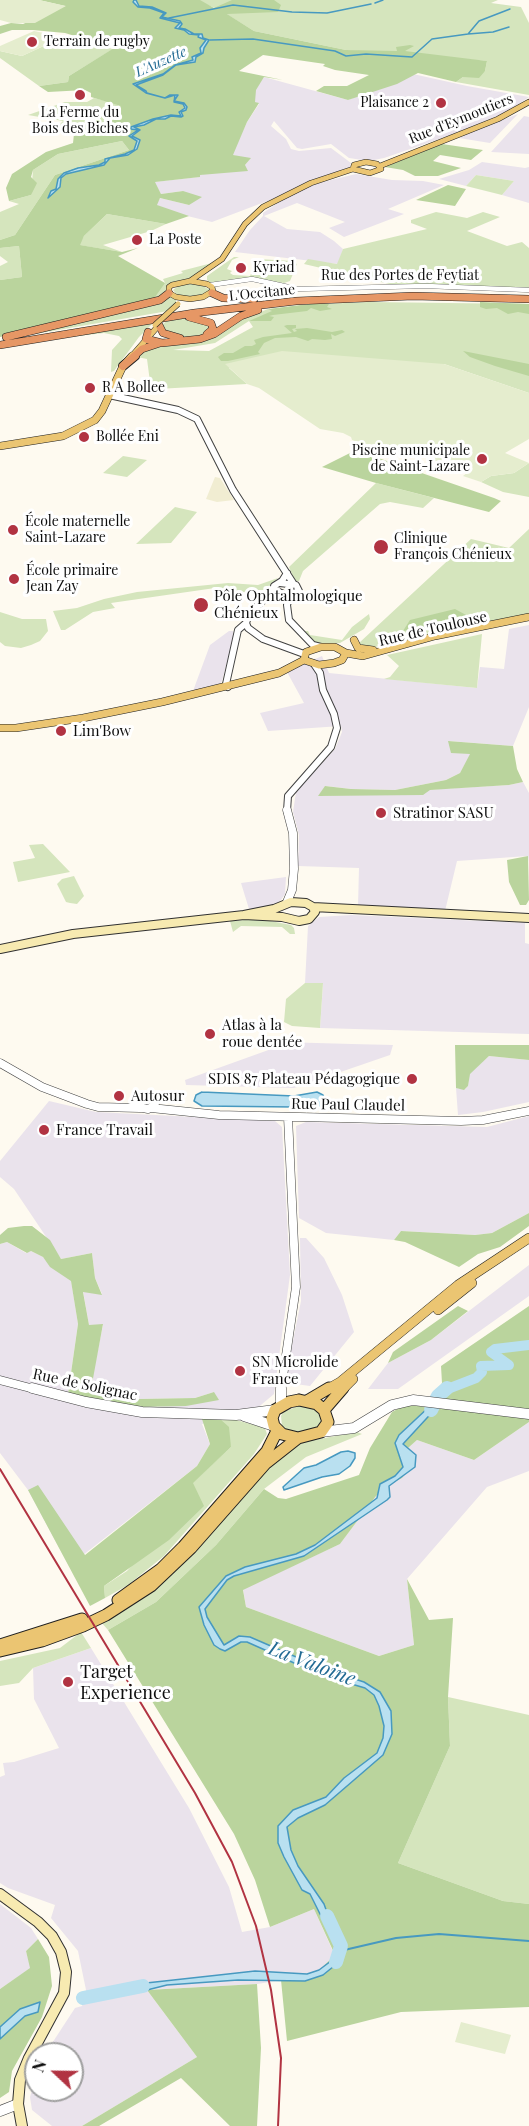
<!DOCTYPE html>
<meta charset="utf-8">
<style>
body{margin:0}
#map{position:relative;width:529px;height:2126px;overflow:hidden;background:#fefaf0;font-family:"Playfair Display",serif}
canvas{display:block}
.north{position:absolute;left:24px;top:2042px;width:60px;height:60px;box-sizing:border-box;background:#fff;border:2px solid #9f9f9f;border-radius:50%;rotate:292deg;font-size:16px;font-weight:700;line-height:24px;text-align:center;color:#0e0e0e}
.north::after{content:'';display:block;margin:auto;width:21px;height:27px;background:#b13342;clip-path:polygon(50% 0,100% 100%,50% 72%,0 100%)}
</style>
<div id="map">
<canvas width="529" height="2126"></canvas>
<div class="north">N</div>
</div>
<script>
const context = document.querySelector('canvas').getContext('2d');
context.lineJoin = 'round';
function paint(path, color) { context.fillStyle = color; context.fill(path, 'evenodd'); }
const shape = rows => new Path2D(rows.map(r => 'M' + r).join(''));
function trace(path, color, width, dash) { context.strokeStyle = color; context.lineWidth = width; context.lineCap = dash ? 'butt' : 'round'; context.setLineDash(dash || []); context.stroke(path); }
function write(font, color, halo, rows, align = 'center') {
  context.font = font + ' "Playfair Display",serif'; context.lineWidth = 6; context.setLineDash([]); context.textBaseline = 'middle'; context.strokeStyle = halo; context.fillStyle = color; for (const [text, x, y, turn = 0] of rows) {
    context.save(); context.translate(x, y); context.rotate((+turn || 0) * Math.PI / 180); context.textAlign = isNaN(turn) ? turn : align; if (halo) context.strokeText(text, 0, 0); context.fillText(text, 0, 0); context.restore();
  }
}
const industrial = shape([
 [413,74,467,86,529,97,507,112,454,134,384,158,369,161,349,158,331,144,302,149,297,148,274,121,271,126,286,139,291,149,299,151,331,148,351,163,349,170,212,222,175,213,156,205,160,198,189,205,183,191,161,194,154,182,199,177,199,175,245,165,250,159,232,155,247,122,259,104,255,102,255,90,264,77,348,100],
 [518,114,490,143,459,138,464,136,462,135],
 [524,116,529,117,529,154,491,152],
 [482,162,525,168,529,167,529,203,502,195,514,181,476,175,466,186,439,179,469,170],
 [356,174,392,180,423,181,444,185,388,209,404,214,344,237,329,228,345,222,297,203,264,216,287,229,320,232,334,241,343,249,338,264,235,252,250,230,263,216,263,213,288,196,310,185],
 [529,625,529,707,513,746,449,741,471,754,460,773,446,780,395,790,351,789,326,786,319,796,509,785,523,782,529,793,529,862,528,856,457,861,445,911,358,906,359,868,298,866,299,835,293,812,296,792,335,749,342,732,341,726,268,731,260,713,304,703,287,672,322,656,329,673,477,688,480,667,504,669,509,629],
 [229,631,233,631,234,636,222,681,219,685,193,691,210,645],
 [286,877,285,894,281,900,272,906,249,909,241,883],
 [351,915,525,923,525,943,529,944,529,1034,320,1028,323,984,305,983,308,926,319,917],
 [281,1042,352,1044,393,1045,390,1055,294,1088,186,1085,185,1080,274,1048],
 [489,1056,529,1060,529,1102,483,1112,458,1115,456,1088,465,1089,468,1086,469,1074],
 [49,1101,96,1112,275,1121,282,1127,290,1275,274,1394,255,1410,258,1425,229,1418,202,1424,210,1444,197,1466,69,1566,28,1490,0,1453,0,1244,7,1242,26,1253,31,1251,43,1257,51,1267,71,1280,78,1324,68,1394,186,1406,214,1392,195,1398,139,1399,91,1384,103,1325,89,1325,83,1291,102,1294,95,1278,92,1253,61,1259,14,1189,0,1177,0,1161],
 [529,1116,529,1213,492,1233,475,1235,401,1231,394,1240,326,1233,299,1218,296,1126,306,1122,487,1127],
 [300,1238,306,1238,324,1258,342,1295,354,1332,310,1386,288,1383,286,1375,301,1301],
 [529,1265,529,1296,398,1389,368,1389,388,1363,431,1340],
 [529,1422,529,1471,487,1487,407,1579,414,1645,379,1656,246,1607,243,1589,340,1544,376,1496,388,1485,408,1448,417,1440,474,1460],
 [91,1648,189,1808,229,1887,242,1932,270,1927,314,1909,335,1956,314,1975,257,1984,147,1990,197,2057,82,2126,52,2126,32,2110,30,2097,36,2076,36,2090,72,2090,72,2054,45,2054,75,2008,82,2006,86,1990,78,1951,51,1918,55,1905,8,1888,0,1883,0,1777,5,1775,3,1763,14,1762,59,1748,34,1699,33,1668],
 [0,1904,31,1928,38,1939,26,1951,31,1968,0,1989]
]);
const farmland = shape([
 [215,477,220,478,234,500,217,502,206,499]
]);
const green = shape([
 [195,0,498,0,491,3,521,7,529,23,529,95,456,82,463,77,485,71,487,61,346,50,254,31,220,10],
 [63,37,113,49,69,76,68,82,39,86,0,58,0,51,22,56],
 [94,98,123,105,89,134,56,128,63,121,28,115,65,102,87,102],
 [122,141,129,150,55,175,15,235,0,240,0,212,19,204,9,201,31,195,33,170,58,154],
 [476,175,514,181,502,195,466,186],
 [436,212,467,218,483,212,500,217,467,231,507,246,522,242,529,248,529,288,394,285,304,264,308,259,337,264,343,249,427,229,411,223,411,220],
 [107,214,166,224,151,231,103,245,122,252,79,245,84,236],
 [19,246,22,277,0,280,0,266,8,262,0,256,0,248],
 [234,257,239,257,232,260,227,269,232,271,230,273,233,275,250,276,258,259,292,261,297,264,290,281,284,283,248,278,210,283,207,280,207,276],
 [212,263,213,264,194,278,167,287,163,298,6,336,165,283,163,279,183,273,181,271],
 [198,283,210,290,205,295,188,297,177,295,173,290,181,284],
 [170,296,176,299,176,304,168,311,0,340,86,319],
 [368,302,529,304,529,393,444,364,229,368,247,384,157,389,150,382,147,359,137,357,146,349,185,343,268,309,273,310,323,304],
 [249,321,253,327,209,351,173,350,215,343],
 [169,319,196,319,206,322,210,329,200,336,184,338,164,332,162,325],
 [154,322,139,337,114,371,111,372,112,350,122,339,119,336,104,333,61,338],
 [123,456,147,460,127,477,103,473],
 [529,463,529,497,503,492,481,482,491,476,514,473],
 [376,483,434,498,423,508,390,502,380,504,303,571,299,581,295,581,289,567],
 [175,507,197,512,171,543,136,544],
 [529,529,529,614,370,648,361,647,359,643,471,539,509,548],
 [278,578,271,584,265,595,215,588,111,603,115,608,93,612,65,630,61,630,53,611,77,608,104,599,137,592,228,583,258,585],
 [0,612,22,619,46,619,48,631,40,641,31,645,21,648,5,646,0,642],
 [369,614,370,619,364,629,340,643,319,644,313,642,303,631,308,631,310,635,342,640,352,627],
 [482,634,477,688,384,679,390,677,399,666,387,655],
 [43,844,70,872,18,882,13,862,35,858,29,845],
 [74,876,84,896,77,904,70,903,66,902,57,884,62,879],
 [260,919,291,925,294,928,295,934,290,934,282,927,241,926,233,932,230,921],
 [305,983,323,983,320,1028,292,1026,284,1022,286,999],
 [301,1405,319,1411,324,1420,319,1429,300,1434,286,1430,282,1426,281,1416,283,1412],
 [229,1418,265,1428,267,1434,254,1454,164,1556,128,1585,105,1598,104,1586,127,1571,196,1493,192,1483,231,1447,220,1419],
 [357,1432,362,1434,306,1457,264,1489,216,1545,156,1602,108,1630,101,1622,271,1465,298,1443],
 [81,1632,91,1648,33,1668,19,1683,0,1686,0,1661,60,1648],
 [448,1697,529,1715,529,1904,503,1901,398,1863,450,1746]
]);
const forest = shape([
 [39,0,200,0,214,8,232,0,274,0,281,5,278,12,227,14,254,31,346,50,397,51,396,47,410,45,414,46,405,51,487,61,485,71,479,78,463,77,456,82,418,73,397,84,348,100,316,91,324,86,347,86,369,75,335,70,323,66,325,64,263,55,239,71,283,80,264,77,256,90,255,102,259,103,247,122,233,155,251,158,245,165,248,171,200,175,200,177,155,182,161,194,183,191,202,197,189,205,160,198,157,205,189,216,166,224,107,214,84,236,80,245,122,252,138,248,118,256,165,283,155,297,0,337,0,280,22,277,19,246,0,248,0,240,15,235,55,175,129,150,122,141,58,154,33,170,31,177,37,183,31,195,9,201,6,188,12,174,46,152,73,143,74,134,89,134,121,106,91,97,91,93,85,90,48,92,39,86,68,82,69,76,114,48,65,33,33,30,12,30,0,34,0,26,11,23,23,24,65,6],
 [442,144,483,150,471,160,440,155,433,161,461,168,438,176,415,176,403,170,385,167],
 [448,185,466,189,455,206,416,200],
 [480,302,529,304,529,314,518,312,508,314,497,308,486,309,480,307],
 [317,303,329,304,327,307,332,309,320,311,311,308,307,311,273,315,269,316,274,317,271,321,249,321,272,311,268,309],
 [287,325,296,325,296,328,292,329,294,332,297,331,295,329,307,328,332,332,342,330,345,332,335,336,331,334,332,339,325,340,312,339,308,341,296,337,275,338,264,343,258,352,260,354,228,361,221,361,218,357,224,353,233,353,245,346,252,346,256,344,254,340,263,337,292,333,284,326],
 [463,351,529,364,529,376,495,366,470,357],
 [358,451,494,498,501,501,489,512,376,483,322,467,352,452],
 [455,609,477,621,403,631,410,620],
 [448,741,513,746,517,769,523,782,509,785,430,790,423,795,318,796,325,786,351,789,395,790,446,780,460,773,470,754,451,753],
 [528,856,529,900,526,905,520,905,509,882,507,860],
 [455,1045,529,1045,529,1060,489,1056,470,1074,468,1086,464,1090,456,1088],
 [529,1213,529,1226,500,1247,478,1254,459,1267,405,1242,394,1240,401,1231,475,1235,492,1233],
 [24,1226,32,1226,50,1240,61,1259,92,1253,95,1278,102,1295,83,1292,89,1325,103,1324,92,1384,139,1399,195,1398,214,1392,219,1400,186,1406,138,1407,110,1404,68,1394,78,1324,71,1281,50,1267,43,1257,31,1251,27,1253,7,1242,0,1244,0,1235,8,1228],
 [458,1306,468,1311,431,1340,388,1363,393,1352],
 [529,1306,529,1422,474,1460,417,1440,408,1448,408,1470,402,1478,388,1485,376,1496,340,1544,243,1590,246,1607,379,1656,414,1645,407,1579,429,1620,453,1618,448,1697,450,1746,398,1863,503,1901,529,1904,529,2007,401,2012,287,2041,281,1980,314,1975,335,1955,314,1909,270,1927,255,1880,234,1834,108,1630,156,1602,216,1545,264,1489,278,1498,286,1499,359,1475,370,1448,392,1412,405,1405,430,1407,442,1383,441,1366],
 [202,1419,220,1419,229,1427,231,1447,193,1483,204,1506,169,1540,104,1586,105,1598,90,1606,28,1490,38,1485,85,1555,197,1466,210,1444],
 [38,1939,49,1957,52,1986,42,2017,12,2071,9,2092,0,2098,0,1989,30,1968,26,1951],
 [257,1984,261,2048,257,2126,230,2126,181,2078,99,2126,82,2126,197,2057,147,1990]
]);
const pitch = shape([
 [0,0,39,0,66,6,35,23,11,23,0,20],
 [34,31,63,37,22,56,0,51,0,46],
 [282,351,444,364,529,393,529,439,505,453,529,463,514,473,491,476,481,482,463,476,468,472,407,451,392,454,352,440,351,437,343,433,320,429,259,388,247,384,225,364],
 [461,2022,511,2035,505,2054,455,2042]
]);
const water = shape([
 [134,0,136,0,139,6,152,7,166,13,162,17,180,21,182,24,179,28,185,29,194,34,202,34,203,38,209,40,204,48,203,53,196,57,195,62,176,65,163,75,136,85,146,91,147,93,165,98,170,95,178,95,174,101,184,103,187,107,186,110,181,112,183,116,181,117,171,116,165,119,156,119,144,125,134,127,140,130,132,136,140,140,137,149,128,155,110,158,104,165,66,174,61,178,60,187,48,198,51,191,56,189,58,179,64,173,78,168,99,165,105,162,105,159,125,154,134,150,137,141,129,136,138,130,131,129,131,127,153,119,171,115,181,116,179,112,185,108,183,104,174,102,175,95,165,98,146,93,133,84,163,74,175,65,193,60,192,57,201,53,200,48,206,40,198,37,199,35,189,34,184,30,175,28,180,23,160,18,164,13,150,8,138,7,133,2,134,0],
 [202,1092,294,1096,317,1092,323,1095,325,1099,320,1108,313,1109,294,1107,202,1106,194,1101,196,1095,202,1092],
 [431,1405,438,1406,403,1444,416,1455,415,1467,389,1486,390,1497,387,1500,304,1556,234,1576,227,1580,205,1609,207,1617,224,1645,239,1636,250,1637,324,1669,364,1682,380,1692,391,1711,392,1734,383,1755,325,1805,298,1818,287,1827,291,1850,298,1866,324,1904,342,1954,339,1962,323,1975,305,1981,238,1980,167,1985,147,1990,129,1990,128,1985,228,1974,255,1971,307,1974,319,1970,331,1961,336,1952,335,1944,310,1894,302,1890,284,1857,278,1843,278,1826,293,1810,326,1797,344,1778,377,1753,383,1738,384,1726,379,1706,374,1695,365,1688,321,1675,247,1642,241,1642,225,1651,220,1649,214,1645,204,1625,199,1607,226,1576,245,1567,296,1554,315,1545,377,1498,380,1484,395,1476,403,1467,395,1443,399,1435,431,1405],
 [348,1451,355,1453,355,1458,350,1466,339,1474,322,1477,284,1490,283,1487,304,1468,316,1465,341,1452,348,1451],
 [40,2002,38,2012,25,2016,0,2039,0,2027,20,2009,40,2002]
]);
const streamFar1 = shape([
 [375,3,383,0],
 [169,18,233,5,292,12,327,13,371,4],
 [468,34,493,32,509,27],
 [210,40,253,39,335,51,346,56,366,54,412,57,432,39,468,34,479,21,510,9]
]);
const stream = shape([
 [340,1951,396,1938,439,1934,529,1941]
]);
const riverFar1 = shape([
 [445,1390,476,1378,482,1372,481,1366,509,1365,491,1352,495,1349,529,1345]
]);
const river = shape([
 [431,1410,438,1396,447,1388],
 [327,1916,341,1946,336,1962],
 [83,1998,143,1986]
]);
const tertiaryFar3 = shape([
 [210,285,252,279,298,289,426,286,529,290]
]);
const tertiaryFar2 = shape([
 [109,395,178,410,197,419,233,490,293,583],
 [280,583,296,585,299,591,286,595,274,590,274,586,282,581,287,573],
 [274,590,249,614,246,623,248,628,263,639,304,654],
 [290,595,287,605,289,620,313,645,321,647],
 [228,687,226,684,238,630,246,623],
 [287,811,288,796,331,747,337,728,334,714,323,690,320,673,314,664]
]);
const tertiaryFar1 = shape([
 [287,902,292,890,294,869,293,833,287,810],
 [0,1063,42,1087,87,1104,98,1107,140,1108],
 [145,1098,154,1100,155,1106,148,1109,138,1107,137,1101,145,1098],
 [151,1108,219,1115,461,1121,483,1120,529,1111],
 [0,1380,38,1390],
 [281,1390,296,1287,288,1117]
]);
const tertiary = shape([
 [32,1388,86,1402,142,1412,236,1415,275,1410],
 [281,1388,281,1405],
 [244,1416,274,1426],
 [321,1432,354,1428,392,1405,413,1400,529,1414],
 [0,2111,18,2104]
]);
const secondaryFar1 = shape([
 [291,902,306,903,313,907,315,912,309,919,299,921,282,917,244,915,274,909,291,902],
 [313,907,529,918],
 [0,949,73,934,244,915]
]);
const secondary = shape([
 [0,1894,38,1922,52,1936,61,1952,66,1972,64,1993,29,2058,20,2080,18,2104,22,2126]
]);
const primaryFar3 = shape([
 [366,162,377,164,381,169,370,173,353,169,354,165,366,162],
 [380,166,498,119,529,102],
 [190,281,222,259,245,224,263,207,311,183,353,169],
 [190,281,207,284,212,287,213,291,203,297,190,299,176,297,169,293,169,287,172,285,190,281],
 [131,357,159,325]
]);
const primaryFar2 = shape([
 [0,446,63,436,95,420,102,411,123,366,132,356],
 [354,640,358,648,373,650],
 [304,660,306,652,321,647,335,647,346,653,363,656,435,636,529,617],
 [304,660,319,665,334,663,342,660,346,653],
 [0,728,16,728,83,718,162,702,279,673,304,660]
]);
const primaryFar1 = shape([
 [438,1310,472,1283],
 [326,1390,340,1382,458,1285,529,1238],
 [342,1390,353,1379]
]);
const primary = shape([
 [299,1400,317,1404,324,1410,328,1422,321,1432,298,1438,282,1434,274,1426,272,1418,275,1410,289,1402,299,1400],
 [307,1401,329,1388],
 [324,1410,343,1388],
 [118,1600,161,1569,183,1547,267,1451,277,1431],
 [0,1645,82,1619],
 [0,1651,42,1641,83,1626,106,1615,151,1586,191,1548,265,1464,298,1438]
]);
const motorwayFar1 = shape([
 [212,293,223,298,254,299],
 [189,317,211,323,213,329,207,334],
 [159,325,163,333,180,338],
 [148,332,146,339,162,343,200,339,214,334,241,316,258,310],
 [6,337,160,300,169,293],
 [0,345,194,313,296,301,413,296,529,299],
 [133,357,142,349,160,343]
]);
const motorway = shape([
 [123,366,135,356]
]);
const rail = shape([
 [0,1469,195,1793,232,1862,256,1926,271,1990,281,2058,278,2126]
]);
const primaryBridge = shape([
 [155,325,178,304]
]);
const markers = [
 [32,42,6,"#b13342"],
 [80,95,6,"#b13342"],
 [441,103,6,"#b13342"],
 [137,240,6,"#b13342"],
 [241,268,6,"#b13342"],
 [90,388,6,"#b13342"],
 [84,437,6,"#b13342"],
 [482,459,6,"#b13342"],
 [13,530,6,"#b13342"],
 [381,547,8,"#b13342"],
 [14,579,6,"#b13342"],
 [201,605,8,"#b13342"],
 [61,731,6,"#b13342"],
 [381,813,6,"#b13342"],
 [210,1034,6,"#b13342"],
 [412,1079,6,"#b13342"],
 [119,1096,6,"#b13342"],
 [44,1130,6,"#b13342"],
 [240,1371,6,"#b13342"],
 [68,1682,6,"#b13342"]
];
const farPoinames = [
 ["Terrain de rugby",44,42],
 ["Plaisance 2",429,103,"right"],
 ["La Ferme du",80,113,"center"],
 ["Bois des Biches",80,129,"center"],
 ["La Poste",149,240],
 ["Kyriad",253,268],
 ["R A Bollee",102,388],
 ["Bollée Eni",96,437],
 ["Piscine municipale",470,451,"right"],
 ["de Saint-Lazare",470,467,"right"],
 ["École maternelle",25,522],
 ["Saint-Lazare",25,538],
 ["Clinique",394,539],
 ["François Chénieux",394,555],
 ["École primaire",26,571],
 ["Jean Zay",26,587]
];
const farWaternames = [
 ["L'Auzette",161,62,-24]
];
const farStreetnames = [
 ["Rue d'Eymoutiers",461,119,-22],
 ["Rue des Portes de Feytiat",400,276],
 ["L'Occitane",262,293,-6]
];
const poiNames = [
 ["Pôle Ophtalmologique",214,596],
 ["Chénieux",214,613],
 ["Lim'Bow",73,731],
 ["Stratinor SASU",393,813],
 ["Atlas à la",222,1025],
 ["roue dentée",222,1042],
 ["SDIS 87 Plateau Pédagogique",400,1079,"right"],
 ["Autosur",131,1096],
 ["France Travail",56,1130],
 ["SN Microlide",252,1362],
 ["France",252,1379]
];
const streetNames = [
 ["Rue de Toulouse",433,629,-13],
 ["Rue Paul Claudel",348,1105,1],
 ["Rue de Solignac",85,1385,12]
];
const nearPoinames = [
 ["Target",80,1672],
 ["Experience",80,1693]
];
const nearWaternames = [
 ["La Valoine",312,1664,21]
];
paint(industrial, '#eae3ec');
paint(farmland, '#f1edd2');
paint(green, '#d5e5bd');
paint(forest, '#bad49d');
paint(pitch, '#e5edce');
paint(water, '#b9e0f0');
trace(water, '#4799c0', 1.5);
trace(streamFar1, '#4799c0', 1.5);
trace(stream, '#4799c0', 2);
trace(riverFar1, '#b9e0f0', 10);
trace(river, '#b9e0f0', 14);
trace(tertiaryFar3, '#414141', 5);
trace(tertiaryFar2, '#414141', 8);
trace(tertiaryFar1, '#414141', 9);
trace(tertiary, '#414141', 11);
trace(secondaryFar1, '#303030', 10);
trace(secondary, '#303030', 12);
trace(primaryFar3, '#1f1f1f', 6);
trace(primaryFar2, '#1f1f1f', 8);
trace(primaryFar1, '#1f1f1f', 10);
trace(primary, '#1f1f1f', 13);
trace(motorwayFar1, '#1f1f1f', 8);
trace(motorway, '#1f1f1f', 10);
trace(tertiaryFar3, '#fff', 4.5);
trace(tertiaryFar2, '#fff', 6);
trace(tertiaryFar1, '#fff', 8);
trace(tertiary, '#fff', 10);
trace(secondaryFar1, '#f7eab1', 8);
trace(secondary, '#f7eab1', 10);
trace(primaryFar3, '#ebc572', 5);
trace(primaryFar2, '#ebc572', 7);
trace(primaryFar1, '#ebc572', 9);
trace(primary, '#ebc572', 11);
trace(motorwayFar1, '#e69765', 7);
trace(motorway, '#e69765', 8);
trace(rail, '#b13342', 2);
trace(primaryBridge, '#1f1f1f', 6, []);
trace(primaryBridge, '#ebc572', 5);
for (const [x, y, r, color] of markers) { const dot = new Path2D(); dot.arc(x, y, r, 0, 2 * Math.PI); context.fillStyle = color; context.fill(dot); trace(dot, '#fff', 2); }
write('14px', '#0e0e0e', '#fff', farPoinames, 'left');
write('italic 14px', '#236b94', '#fff', farWaternames);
write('14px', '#0e0e0e', '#fff', farStreetnames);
write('15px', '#0e0e0e', '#fff', poiNames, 'left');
write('15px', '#0e0e0e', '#fff', streetNames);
write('18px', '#0e0e0e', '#fff', nearPoinames, 'left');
write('italic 20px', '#236b94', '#fff', nearWaternames);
</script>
